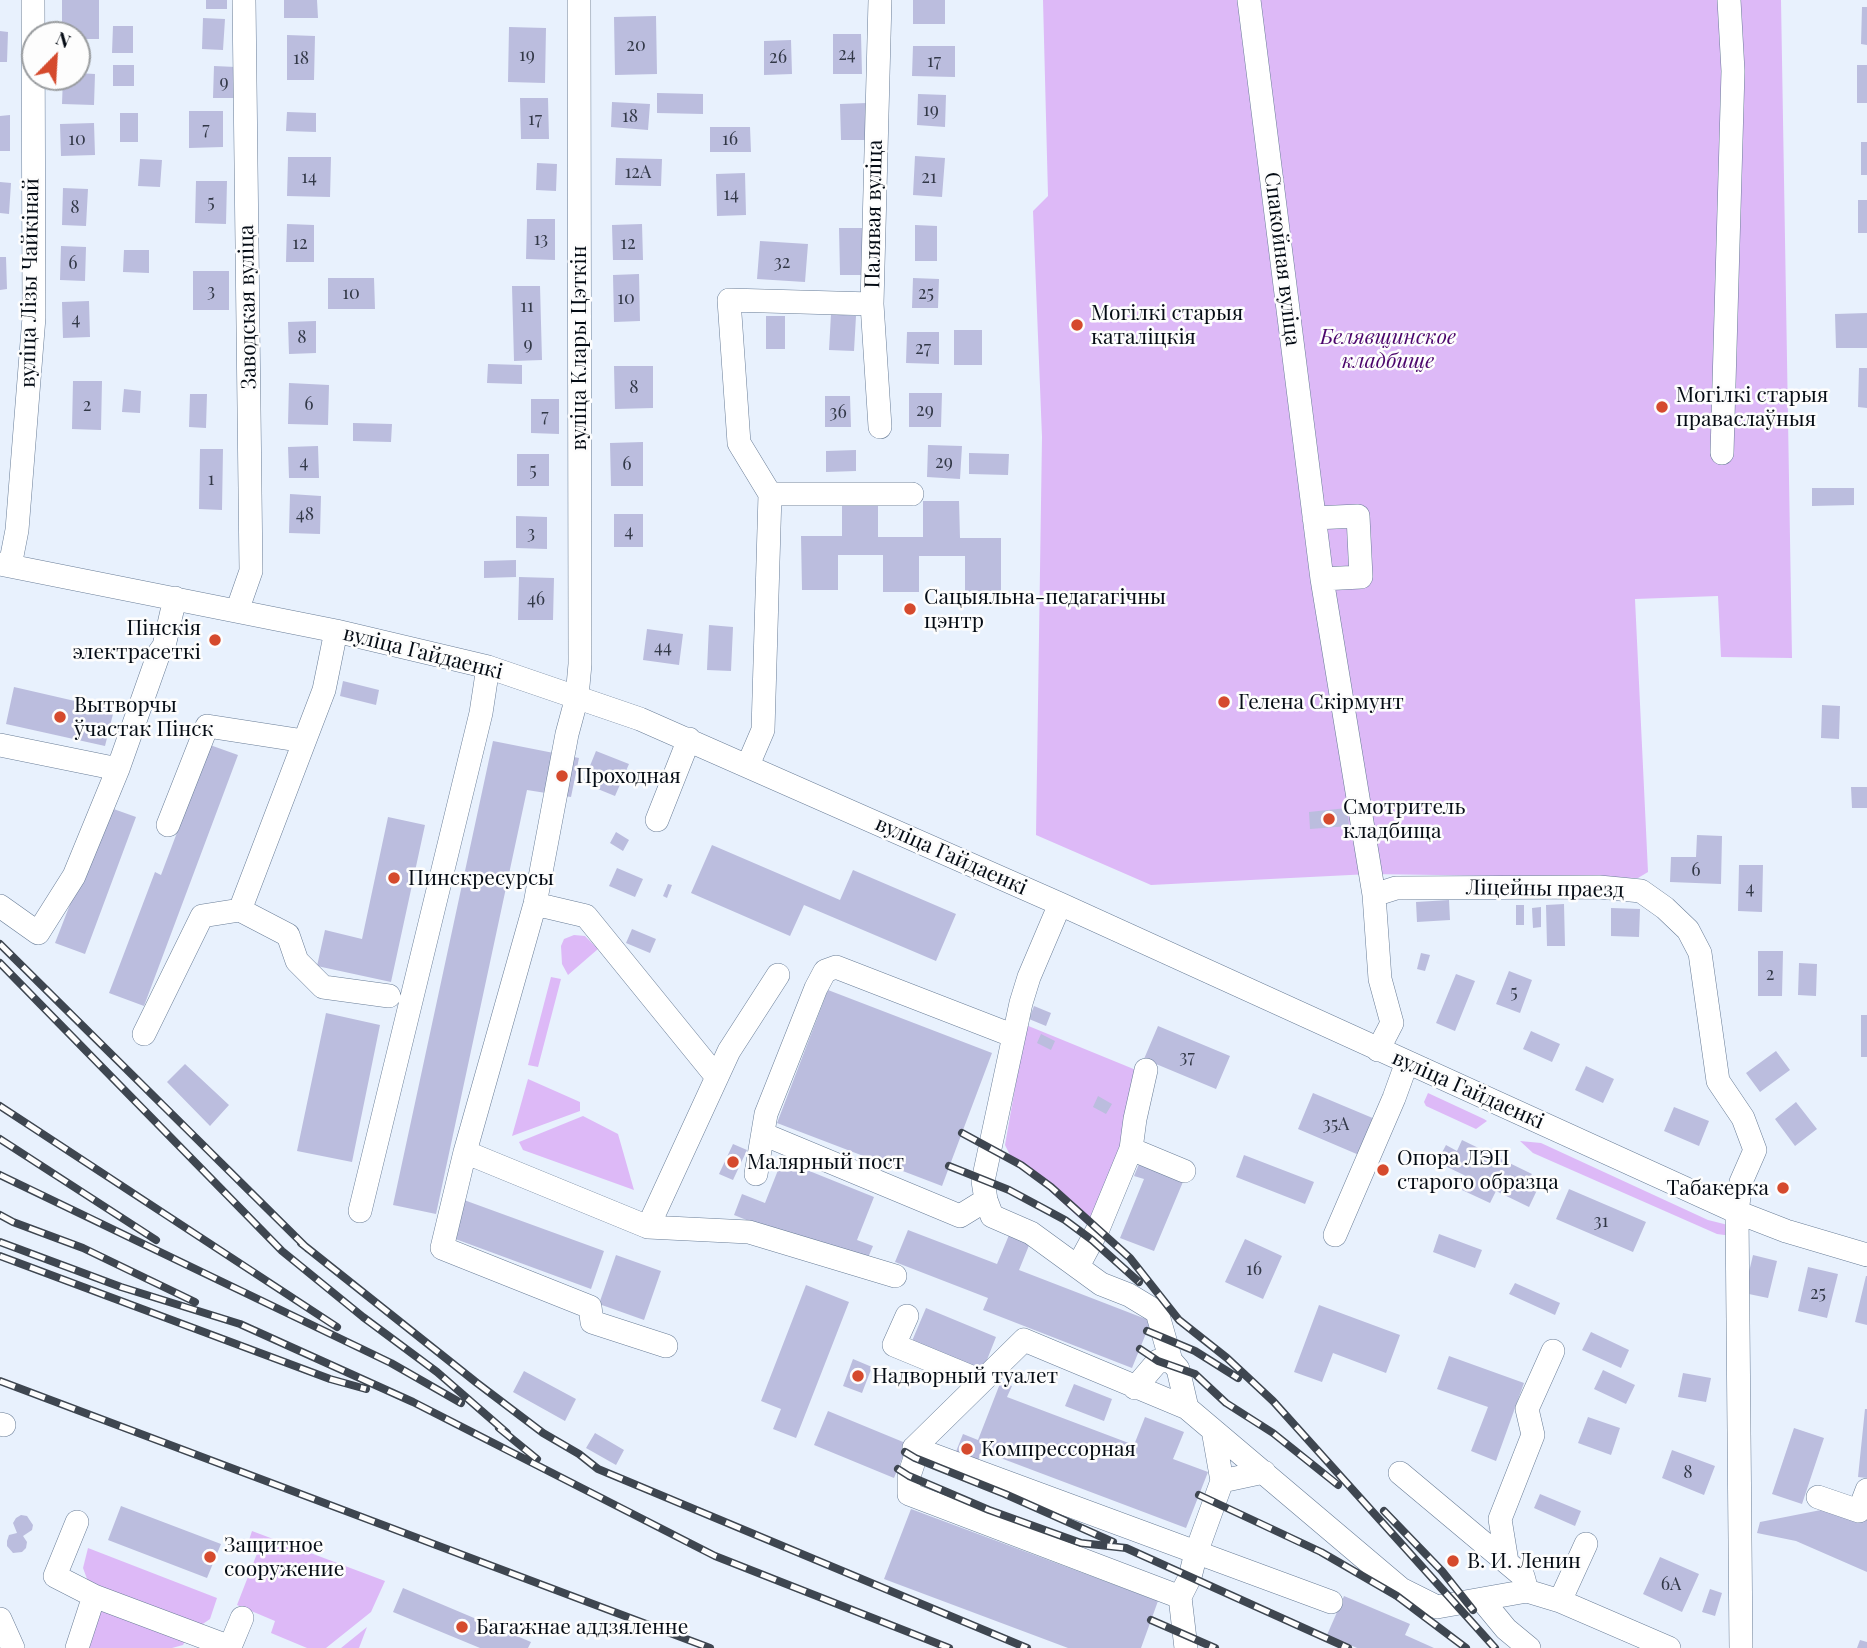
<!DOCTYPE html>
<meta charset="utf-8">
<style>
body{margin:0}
#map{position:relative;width:1867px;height:1648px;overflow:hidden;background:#e8f1fd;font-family:"Playfair Display",serif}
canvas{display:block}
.north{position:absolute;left:21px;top:21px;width:70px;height:70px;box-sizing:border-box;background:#fdfdfd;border:2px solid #9a9da0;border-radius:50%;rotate:24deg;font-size:19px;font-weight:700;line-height:28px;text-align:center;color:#050c15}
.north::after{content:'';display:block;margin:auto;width:24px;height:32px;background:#d54a2d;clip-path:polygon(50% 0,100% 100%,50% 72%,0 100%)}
</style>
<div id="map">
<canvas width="1867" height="1648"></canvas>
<div class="north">N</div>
</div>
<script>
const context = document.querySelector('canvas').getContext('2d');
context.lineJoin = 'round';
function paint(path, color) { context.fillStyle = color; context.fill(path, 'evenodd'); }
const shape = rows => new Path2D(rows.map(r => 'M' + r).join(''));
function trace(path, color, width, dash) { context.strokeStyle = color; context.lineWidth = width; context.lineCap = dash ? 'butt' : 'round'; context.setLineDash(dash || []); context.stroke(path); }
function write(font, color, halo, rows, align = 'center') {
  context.font = font + ' "Playfair Display",serif'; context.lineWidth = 5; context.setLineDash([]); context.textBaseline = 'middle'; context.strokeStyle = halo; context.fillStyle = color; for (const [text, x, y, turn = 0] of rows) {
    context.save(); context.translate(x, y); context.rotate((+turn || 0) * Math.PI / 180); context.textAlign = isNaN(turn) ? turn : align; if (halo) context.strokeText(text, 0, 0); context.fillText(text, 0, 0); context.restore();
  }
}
const green = shape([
 [1043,0,1781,0,1792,658,1721,657,1718,596,1635,599,1648,872,1638,878,1370,874,1151,885,1036,835,1042,437,1033,211,1048,196],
 [574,935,585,936,598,949,568,975,562,964,561,946,564,939],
 [551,977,561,979,538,1067,528,1065],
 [1026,1025,1136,1070,1120,1146,1092,1220,1086,1224,1010,1155,1005,1145],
 [528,1079,580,1102,580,1111,512,1136],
 [1428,1093,1484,1119,1487,1121,1476,1129,1426,1106,1424,1102],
 [583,1116,618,1134,634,1190,523,1150,519,1142],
 [1520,1141,1541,1143,1708,1220,1728,1225,1732,1236,1717,1234,1533,1153],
 [252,1531,385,1581,371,1612,326,1648,307,1648,271,1633,275,1621,237,1605,258,1551,247,1546],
 [88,1548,217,1598,210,1619,197,1628,90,1587,83,1568],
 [103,1609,187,1637,183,1645,172,1648,86,1648,97,1614],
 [367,1627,359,1648,341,1648]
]);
const building = shape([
 [62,0,99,0,99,39,77,39,77,35,62,35],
 [206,0,227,0,227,9,206,9],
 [284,0,317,0,318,18,284,18],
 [913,0,945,0,945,24,913,24],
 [1862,7,1867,7,1867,45,1861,44],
 [656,16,657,74,615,75,614,17],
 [203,18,225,19,223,50,202,49],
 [113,26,133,26,133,53,112,53],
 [509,27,546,28,545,83,508,82],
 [0,31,8,32,7,62,0,62],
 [833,34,861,34,862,74,833,74],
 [287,35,315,36,314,80,287,80],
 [791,40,792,74,764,75,764,41],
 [913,46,955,46,955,77,912,76],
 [113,65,134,65,134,86,113,86],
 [1857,65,1867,65,1867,103,1857,103],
 [214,66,236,67,235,98,213,98],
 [77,73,95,74,94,105,62,104,63,77,77,77],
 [657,93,703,94,703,114,657,113],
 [918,94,946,95,945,127,917,125],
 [520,98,548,98,549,139,521,139],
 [612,102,650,104,648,130,611,127],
 [867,103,868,140,841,140,840,104],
 [189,111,223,111,223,147,189,148],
 [287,112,316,113,316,132,286,131],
 [120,113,138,113,138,142,120,142],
 [10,115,10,151,0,151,0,116],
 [94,123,95,155,61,156,60,124],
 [710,127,750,127,751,152,710,152],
 [1861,142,1867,142,1867,175,1861,175],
 [915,156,945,158,942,197,913,195],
 [288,157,331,157,330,197,287,196],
 [616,158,662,159,661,186,615,185],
 [140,159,162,160,160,187,138,186],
 [537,163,557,164,556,191,536,190],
 [745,173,746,215,717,216,716,174],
 [196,181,227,181,226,224,195,223],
 [0,182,11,183,9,214,0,213],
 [63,188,88,189,86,226,62,225],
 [1858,200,1867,200,1867,233,1858,233],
 [527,219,555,219,555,260,526,259],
 [287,224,314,225,314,262,286,262],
 [642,224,643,260,613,260,612,225],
 [915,225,937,226,937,261,915,261],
 [839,228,862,228,863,275,840,275],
 [760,241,808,244,805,282,757,279],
 [61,246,86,247,85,281,60,280],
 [124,250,149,250,149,273,123,272],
 [0,257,6,257,7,289,0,290],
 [193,271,229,271,229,310,193,310],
 [639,274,640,321,614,322,613,275],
 [328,278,374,278,375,309,328,309],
 [913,278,939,279,938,308,912,308],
 [512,286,540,286,542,360,514,361],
 [89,301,90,337,63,338,62,302],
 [1867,313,1867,348,1836,348,1835,314],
 [831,314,856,316,854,351,829,350],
 [766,316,785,316,785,349,766,349],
 [316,321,316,353,289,354,288,322],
 [954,330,982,330,982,365,954,365],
 [907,332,939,332,939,364,906,363],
 [488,364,522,365,522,384,487,383],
 [614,366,653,366,653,408,615,409],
 [1859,368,1867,368,1867,408,1858,407],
 [73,381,102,381,101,430,72,429],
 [289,383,329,385,328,425,288,424],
 [124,389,141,391,140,413,122,412],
 [909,393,942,393,941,427,909,427],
 [190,394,207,394,206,428,189,427],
 [825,396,850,396,851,427,825,427],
 [531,399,559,399,559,434,531,433],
 [353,423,392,424,391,442,353,441],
 [643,442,643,486,611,486,610,443],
 [928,445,962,446,960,479,927,477],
 [318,446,319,478,289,478,288,447],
 [200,449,223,449,222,510,199,509],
 [856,450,856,471,826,472,826,451],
 [969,453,1009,454,1008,475,969,474],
 [517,454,549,454,549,486,517,486],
 [1812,488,1854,488,1854,505,1812,506],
 [290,494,321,496,320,534,289,533],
 [842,500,878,500,878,537,923,537,923,501,959,501,960,538,1001,538,1001,592,965,592,965,556,919,556,919,592,883,592,883,555,838,555,838,590,802,590,801,536,842,536],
 [614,514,643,514,643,547,614,547],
 [516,516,547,517,547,549,516,548],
 [516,560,516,577,484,578,484,561],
 [519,577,554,578,553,620,518,620],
 [709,625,733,627,731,671,707,670],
 [647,629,683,634,679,665,643,660],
 [343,681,379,690,376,705,340,696],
 [14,687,114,710,105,746,6,724],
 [1822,705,1840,706,1839,739,1821,738],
 [493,741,579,758,571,797,527,790,436,1214,393,1205],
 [210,745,238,755,144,1006,109,993,155,872,161,875],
 [596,751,629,764,615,796,583,783],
 [1851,787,1867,787,1867,808,1852,808],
 [108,807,136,817,85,954,55,943],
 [1347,808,1349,826,1310,829,1309,812],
 [388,817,425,825,391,982,317,966,325,930,362,939],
 [616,832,629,840,623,851,610,843],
 [1697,835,1722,836,1721,884,1670,882,1671,857,1696,857],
 [712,845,840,900,853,870,956,914,936,961,804,905,790,936,691,893],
 [1739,865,1763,865,1762,912,1738,911],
 [617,868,643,879,635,897,609,886],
 [668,884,672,885,667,898,663,896],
 [1449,900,1450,920,1417,922,1416,902],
 [1564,904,1565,946,1547,946,1546,905],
 [1516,905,1524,905,1524,925,1516,925],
 [1541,907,1541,927,1533,928,1532,908],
 [1611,908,1640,909,1639,937,1611,936],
 [632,929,656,939,650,953,626,943],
 [1758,951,1783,951,1782,996,1758,996],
 [1421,953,1430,955,1425,971,1417,969],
 [1799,963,1817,964,1816,996,1798,995],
 [1509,971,1532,980,1520,1013,1496,1004],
 [1456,974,1475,981,1455,1031,1436,1023],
 [828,990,992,1053,942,1186,777,1123],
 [1034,1006,1051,1013,1046,1026,1029,1019],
 [326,1013,380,1025,352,1162,297,1151],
 [1861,1015,1867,1015,1867,1057,1861,1057],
 [1158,1026,1230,1056,1216,1089,1144,1059],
 [1531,1031,1560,1044,1552,1062,1523,1049],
 [1041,1034,1055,1041,1051,1050,1037,1043],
 [1776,1051,1790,1070,1760,1092,1746,1073],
 [185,1064,229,1105,210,1126,167,1082],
 [1586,1066,1614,1079,1603,1103,1575,1090],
 [1313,1093,1375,1119,1359,1155,1298,1129],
 [1098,1096,1112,1104,1106,1114,1093,1107],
 [1796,1102,1817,1129,1795,1146,1775,1119],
 [1674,1107,1709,1121,1699,1146,1664,1131],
 [1462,1140,1532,1174,1527,1183,1538,1188,1529,1207,1496,1191,1490,1203,1462,1190,1468,1177,1437,1162,1446,1145,1457,1151],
 [733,1144,747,1150,733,1180,719,1174],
 [1244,1155,1314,1182,1305,1204,1236,1177],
 [1141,1159,1185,1177,1154,1251,1120,1238,1144,1179,1134,1176],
 [782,1160,874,1197,857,1240,873,1246,864,1267,734,1215,742,1194,765,1203],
 [1569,1189,1646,1222,1633,1252,1556,1219],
 [464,1200,604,1251,591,1289,450,1237],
 [908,1230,997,1264,1009,1235,1030,1243,1019,1270,1151,1321,1132,1368,983,1310,988,1298,895,1262],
 [1439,1234,1482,1250,1475,1268,1433,1252],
 [1245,1239,1282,1256,1263,1299,1225,1282],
 [616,1255,661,1271,644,1320,599,1304],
 [1753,1255,1777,1261,1768,1298,1744,1293],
 [1808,1267,1838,1274,1827,1318,1798,1311],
 [1866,1276,1867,1276,1867,1325,1855,1322],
 [1515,1283,1560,1303,1555,1315,1509,1294],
 [806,1285,849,1302,796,1438,773,1429,781,1409,761,1401],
 [1319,1305,1400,1335,1386,1373,1333,1353,1322,1382,1294,1372],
 [926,1308,996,1337,983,1370,912,1341],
 [1591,1332,1629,1350,1621,1368,1582,1350],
 [1449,1356,1524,1383,1496,1461,1471,1451,1488,1407,1437,1389],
 [853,1359,872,1367,862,1393,843,1386],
 [1603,1370,1635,1385,1626,1404,1594,1389],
 [524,1371,576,1399,565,1421,513,1392],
 [1683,1373,1711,1378,1706,1402,1678,1397],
 [1001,1381,1012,1386,1007,1397,1134,1445,1145,1417,1184,1432,1173,1459,1208,1472,1186,1528,982,1451,977,1463,955,1454,963,1434,978,1440],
 [1074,1384,1112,1399,1104,1421,1065,1406],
 [1865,1409,1867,1409,1867,1478,1858,1477],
 [828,1411,908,1444,894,1478,814,1445],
 [1588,1417,1620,1428,1611,1455,1578,1443],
 [1794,1428,1824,1438,1802,1504,1772,1494],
 [595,1433,624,1450,616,1465,586,1448],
 [1672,1450,1715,1466,1704,1495,1662,1478],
 [1540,1494,1581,1511,1575,1526,1534,1508],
 [121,1506,221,1544,207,1578,108,1540],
 [911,1509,1158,1601,1141,1648,1068,1648,884,1579],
 [1826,1509,1863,1522,1867,1513,1867,1572,1796,1541,1757,1533,1760,1522],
 [21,1515,27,1516,33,1525,32,1530,23,1536,27,1542,26,1548,22,1552,13,1553,7,1546,7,1541,9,1535,17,1533,13,1523,16,1518],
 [1660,1557,1699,1574,1682,1612,1643,1594],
 [403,1588,531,1642,528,1648,480,1648,393,1612],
 [1710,1589,1722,1593,1715,1616,1702,1612],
 [1344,1596,1410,1624,1405,1635,1434,1648,1357,1648,1327,1635],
 [1860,1640,1867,1642,1867,1648,1857,1648]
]);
const minor = shape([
 [579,0,580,664,577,697,567,734,535,904,465,1152,648,1227,749,1232,895,1276],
 [880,0,872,304,880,427],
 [1249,0,1322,579,1374,895],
 [1722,453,1733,71,1729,0],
 [770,494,912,494],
 [1314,518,1358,516,1361,577,1322,579],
 [0,564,336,631,488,667,640,719,1060,904,1737,1212,1786,1231,1867,1255],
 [10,566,17,530,34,317,33,0],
 [237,611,251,571,244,0],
 [0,745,118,769],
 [748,765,763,730,770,494,739,443,729,300,872,304],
 [657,820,689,739],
 [168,825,207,726,304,741],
 [535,904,586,916,716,1076],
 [1060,904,1029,977,1021,1003,983,1181,986,1200,992,1216,1031,1233,1101,1284,1129,1295,1157,1312,1171,1361,1178,1369,1187,1408],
 [0,906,38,933,74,876,118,769,159,653,164,646,175,598],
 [240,910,288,935,297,961,323,987,389,996],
 [144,1034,202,916,240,910,324,690,336,631],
 [1378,1050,1392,1023,1380,979,1374,895,1396,888,1599,887,1641,891,1665,908,1688,930,1700,953,1718,1081,1743,1118,1755,1150,1741,1182,1737,1212,1741,1648],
 [763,1134,960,1216,986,1200],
 [1131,1149,1184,1171],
 [465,1152,442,1248,590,1307,592,1322,666,1346],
 [756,1174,766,1114,816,988,825,971,836,967,1014,1036],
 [360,1211,481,713,488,667],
 [648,1227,729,1051,778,975],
 [1335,1235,1394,1098,1407,1062],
 [1078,1266,1098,1229,1131,1149,1135,1119,1146,1070],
 [907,1316,894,1345,981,1381],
 [1135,1388,1158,1361,1171,1361],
 [0,1424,4,1425],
 [1213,1430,1222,1481,1264,1472],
 [914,1448,1331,1602],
 [1400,1473,1523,1576,1527,1591],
 [1818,1497,1859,1511,1867,1490],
 [77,1522,55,1576,94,1596,77,1648],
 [1507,1562,1500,1519,1533,1435,1527,1409,1553,1351],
 [94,1596,230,1647,242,1618],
 [1180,1597,909,1494,909,1476,915,1458,914,1448,1024,1340,1187,1408,1401,1589,1437,1607,1527,1591,1560,1601,1669,1648],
 [1482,1600,1506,1629,1529,1648],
 [1560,1601,1586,1544],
 [0,1619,13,1648],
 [1186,1648,1180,1597,1190,1577,1196,1553,1222,1481]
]);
const rail = shape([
 [0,944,308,1249],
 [0,963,282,1251,363,1317,437,1372,507,1433],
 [0,1106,337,1327],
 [962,1133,1021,1165,1051,1187,1130,1258,1179,1320,1227,1358,1273,1401,1495,1648],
 [0,1139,156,1240],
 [949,1166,1009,1190,1065,1220,1092,1240,1139,1282],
 [0,1175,391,1363,461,1403],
 [0,1215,13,1222,83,1248,195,1302],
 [0,1242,121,1287,240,1324,413,1402,715,1556,949,1648],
 [301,1243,477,1383,543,1433,579,1454,598,1469,1027,1648],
 [0,1256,330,1379,366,1389],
 [1147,1331,1195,1351,1238,1378],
 [1140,1349,1158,1361,1195,1374,1226,1403,1273,1433,1338,1485],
 [0,1381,710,1648],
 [499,1428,537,1459],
 [905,1452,915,1458,1005,1494,1113,1542],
 [898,1469,909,1476,989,1510,1081,1543,1126,1548,1348,1648],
 [1199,1495,1321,1552,1397,1596,1466,1648],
 [1384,1511,1442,1571,1473,1610],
 [1151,1620,1215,1648]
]);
const markers = [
 [1077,325,7,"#d54a2d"],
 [1662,407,7,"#d54a2d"],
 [910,609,7,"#d54a2d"],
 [215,640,7,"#d54a2d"],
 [1224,702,7,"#d54a2d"],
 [60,717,7,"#d54a2d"],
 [562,776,7,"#d54a2d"],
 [1329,819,7,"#d54a2d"],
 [394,878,7,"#d54a2d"],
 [733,1162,7,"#d54a2d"],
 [1383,1170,7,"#d54a2d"],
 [1783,1188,7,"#d54a2d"],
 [858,1376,7,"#d54a2d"],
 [967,1449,7,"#d54a2d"],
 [210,1557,7,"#d54a2d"],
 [1453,1561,7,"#d54a2d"],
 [462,1627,7,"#d54a2d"]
];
const numberNames = [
 ["20",636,45],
 ["24",847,54],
 ["19",527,55],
 ["26",778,57],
 ["18",301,58],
 ["17",934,61],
 ["9",224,82],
 ["19",931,110],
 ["18",630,116],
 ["17",535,119],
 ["7",206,129],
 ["10",77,139],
 ["16",730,139],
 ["12А",638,172],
 ["14",309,177],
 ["21",929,177],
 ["14",731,194],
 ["5",211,202],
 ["8",75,207],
 ["13",541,239],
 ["12",300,243],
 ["12",628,243],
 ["32",782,262],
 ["6",73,263],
 ["3",211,291],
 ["10",351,293],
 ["25",926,293],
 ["10",626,298],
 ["11",527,306],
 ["4",76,319],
 ["8",302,337],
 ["9",528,344],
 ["27",923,348],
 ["8",634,387],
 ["6",309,404],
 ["2",87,405],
 ["29",925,410],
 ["36",838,412],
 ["7",545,416],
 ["4",304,462],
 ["29",944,462],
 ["6",627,464],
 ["5",533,470],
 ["1",211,479],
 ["48",305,514],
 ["4",629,531],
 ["3",531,533],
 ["46",536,599],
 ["44",663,647],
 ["6",1696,870],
 ["4",1750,888],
 ["2",1770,974],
 ["5",1514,992],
 ["37",1187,1057],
 ["35А",1336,1124],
 ["31",1601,1221],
 ["16",1254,1269],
 ["25",1818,1293],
 ["8",1688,1472],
 ["6А",1671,1584]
];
const streetNames = [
 ["Палявая вуліца",874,214,-89],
 ["Спакойная вуліца",1282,259,83],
 ["вуліца Лізы Чайкінай",30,283,-89],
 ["Заводская вуліца",248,307,-91],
 ["вуліца Клары Цэткін",579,348,-90],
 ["вуліца Гайдаенкі",423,653,14],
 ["вуліца Гайдаенкі",951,856,24],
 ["Ліцейны праезд",1545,889,1],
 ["вуліца Гайдаенкі",1468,1090,24]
];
const poiNames = [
 ["Могілкі старыя",1091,313],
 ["каталіцкія",1091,337],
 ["Могілкі старыя",1676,395],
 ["праваслаўныя",1676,419],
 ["Сацыяльна-педагагічны",924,597],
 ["цэнтр",924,621],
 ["Пінскія",201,628,"right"],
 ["электрасеткі",201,652,"right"],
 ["Гелена Скірмунт",1238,702],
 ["Вытворчы",74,705],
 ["ўчастак Пінск",74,729],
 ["Проходная",576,776],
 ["Смотритель",1343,807],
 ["кладбища",1343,831],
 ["Пинскресурсы",408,878],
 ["Опора ЛЭП",1397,1158],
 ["старого образца",1397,1182],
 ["Малярный пост",747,1162],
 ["Табакерка",1769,1188,"right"],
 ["Надворный туалет",872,1376],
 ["Компрессорная",981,1449],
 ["Защитное",224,1545],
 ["сооружение",224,1569],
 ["В. И. Ленин",1467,1561],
 ["Багажнае аддзяленне",476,1627]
];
const parkNames = [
 ["Белявщинское",1388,337],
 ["кладбище",1388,361]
];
paint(green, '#ddb9f7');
paint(building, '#bbbdde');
trace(minor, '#697d97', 24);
trace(minor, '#fff', 23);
trace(rail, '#3e4650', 8);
trace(rail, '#fdfdfd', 5, [16]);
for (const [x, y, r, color] of markers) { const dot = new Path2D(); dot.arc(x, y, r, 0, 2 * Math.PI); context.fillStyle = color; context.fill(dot); trace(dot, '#fdfdfd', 2.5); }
write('18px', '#323847', null, numberNames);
write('21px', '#050c15', '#fdfdfd', streetNames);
write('21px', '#050c15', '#fdfdfd', poiNames, 'left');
write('italic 21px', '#4b056b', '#fdfdfd', parkNames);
</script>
